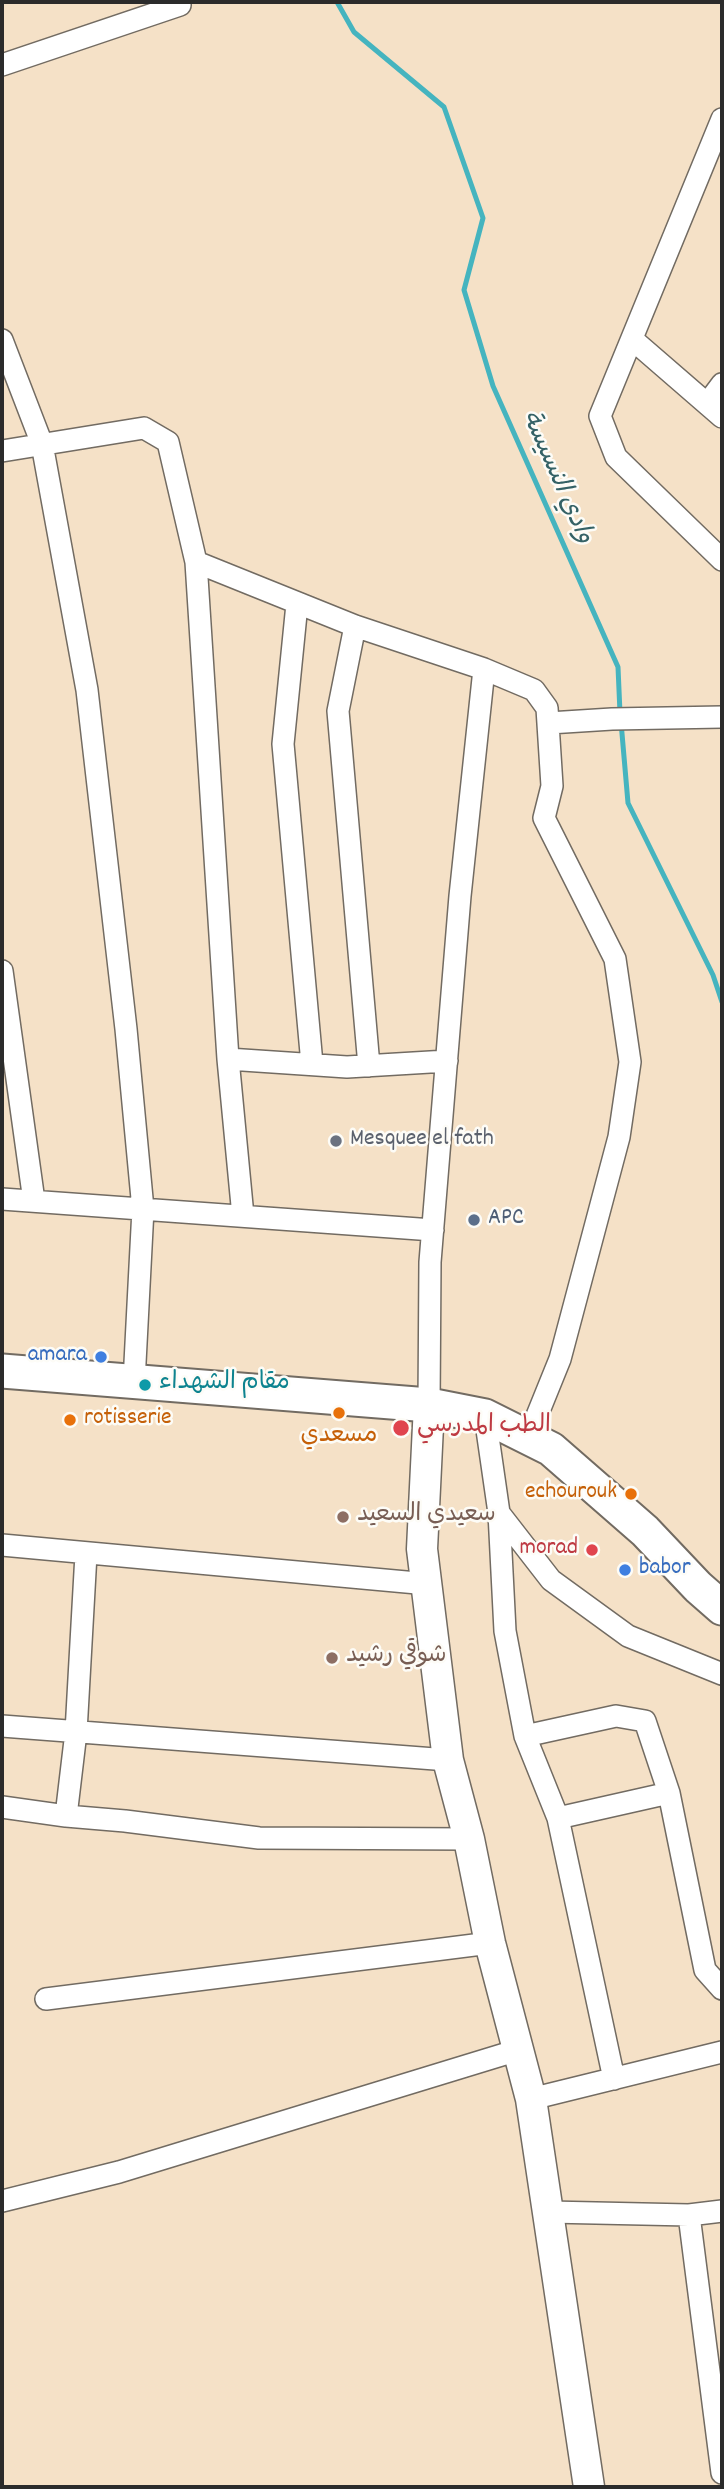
<!DOCTYPE html>
<meta charset="utf-8">
<style>
body{margin:0}
#map{position:relative;width:724px;height:2489px;overflow:hidden;background:#f5e1c7;font-family:Dekko,sans-serif}
canvas{display:block}
.frame{position:absolute;inset:0;border:4px solid #2b2b2b;pointer-events:none}
</style>
<div id="map">
<canvas width="724" height="2489"></canvas>
<div class="frame"></div>
</div>
<script>
const context = document.querySelector('canvas').getContext('2d');
context.lineJoin = 'round';
const shape = rows => new Path2D(rows.map(r => 'M' + r).join(''));
function trace(path, color, width, dash) { context.strokeStyle = color; context.lineWidth = width; context.lineCap = dash ? 'butt' : 'round'; context.setLineDash(dash || []); context.stroke(path); }
function write(font, color, halo, rows, align = 'center') {
  context.font = font + ' Dekko,"Playpen Sans Arabic",sans-serif'; context.lineWidth = 5; context.setLineDash([]); context.textBaseline = 'middle'; context.strokeStyle = halo; context.fillStyle = color; for (const [text, x, y, turn = 0] of rows) {
    context.save(); context.translate(x, y); context.rotate((+turn || 0) * Math.PI / 180); context.textAlign = isNaN(turn) ? turn : align; if (halo) context.strokeText(text, 0, 0); context.fillText(text, 0, 0); context.restore();
  }
}
const stream = shape([
 [337,2,354,32,444,107,483,218,464,290,493,386,618,667,620,713],
 [621,722,628,803,713,975,722,1002]
]);
const street = shape([
 [2,65,180,5],
 [722,119,600,416,616,457,722,560],
 [632,339,722,417],
 [2,340,42,444,87,690,126,1029,143,1209,134,1382],
 [707,404,722,384],
 [2,451,144,428,168,442,196,562,228,1059,243,1216],
 [196,562,355,626,484,669,460,896,430,1262,429,1405],
 [297,604,283,744,312,1064],
 [355,626,338,711,369,1066],
 [484,669,534,690,547,708,552,786,544,818,615,959,630,1062,619,1137,560,1359,528,1438],
 [549,723,612,719,722,717],
 [2,971,34,1201],
 [228,1059,347,1067,447,1061],
 [2,1199,433,1230],
 [485,1416,499,1513,505,1631,525,1736,558,1818,614,2079],
 [499,1513,551,1580,628,1636,722,1674],
 [2,1545,428,1584],
 [2,1726,448,1760],
 [525,1736,616,1716,645,1721,669,1793,705,1970,722,1989],
 [2,1807,66,1816,125,1821,259,1838,469,1839],
 [66,1816,76,1732,86,1554],
 [558,1818,669,1793],
 [46,1999,490,1943],
 [531,2099,722,2052],
 [2,2201,119,2172,518,2050],
 [549,2212,689,2215,722,2473],
 [689,2215,722,2211]
]);
const secondary = shape([
 [429,1405,422,1549,448,1760,469,1839,490,1943,531,2099,589,2487]
]);
const primary = shape([
 [2,1371,429,1405,485,1416,551,1449,645,1531,698,1587,722,1608]
]);
const markers = [
 [336,1141,7,"#6b7280"],
 [474,1220,7,"#5c6f8a"],
 [101,1357,7,"#3f7fe0"],
 [145,1385,7,"#0f9aa8"],
 [339,1413,7,"#e8710a"],
 [70,1420,7,"#e8710a"],
 [401,1428,9,"#e0444e"],
 [631,1494,7,"#e8710a"],
 [343,1517,7,"#8d6e63"],
 [592,1550,7,"#e0444e"],
 [625,1570,7,"#3f7fe0"],
 [332,1658,7,"#8d6e63"]
];
const worshipNames = [
 ["Mesquee el fath",350,1141]
];
const serviceNames = [
 ["APC",488,1220]
];
const shopNames = [
 ["amara",87,1357],
 ["babor",639,1570,"left"]
];
const cultureNames = [
 ["مقام الشهداء",159,1385]
];
const foodNames = [
 ["rotisserie",84,1420],
 ["مسعدي",339,1438,"center"],
 ["echourouk",617,1494,"right"]
];
const healthNames = [
 ["الطب المدرسي",417,1428],
 ["morad",578,1550,"right"]
];
const educationNames = [
 ["سعيدي السعيد",357,1517],
 ["شوقي رشيد",346,1658]
];
const waterNames = [
 ["وادي النسيسة",555,478,66]
];
trace(stream, '#45b4bf', 5);
trace(street, '#726b62', 24);
trace(secondary, '#726b62', 33);
trace(primary, '#726b62', 37);
trace(street, '#fff', 21);
trace(secondary, '#fff', 30);
trace(primary, '#fff', 33);
for (const [x, y, r, color] of markers) { const dot = new Path2D(); dot.arc(x, y, r, 0, 2 * Math.PI); context.fillStyle = color; context.fill(dot); trace(dot, '#fdfcf7', 2.5); }
write('24px', '#5b616d', '#fdfcf7', worshipNames, 'left');
write('24px', '#4e5e75', '#fdfcf7', serviceNames, 'left');
write('24px', '#366cbe', '#fdfcf7', shopNames, 'right');
write('24px', '#0d838f', '#fdfcf7', cultureNames, 'left');
write('24px', '#c56008', '#fdfcf7', foodNames, 'left');
write('24px', '#be3a42', '#fdfcf7', healthNames, 'left');
write('24px', '#785e54', '#fdfcf7', educationNames, 'left');
write('italic 26px', '#356266', '#fdfcf7', waterNames);
</script>
